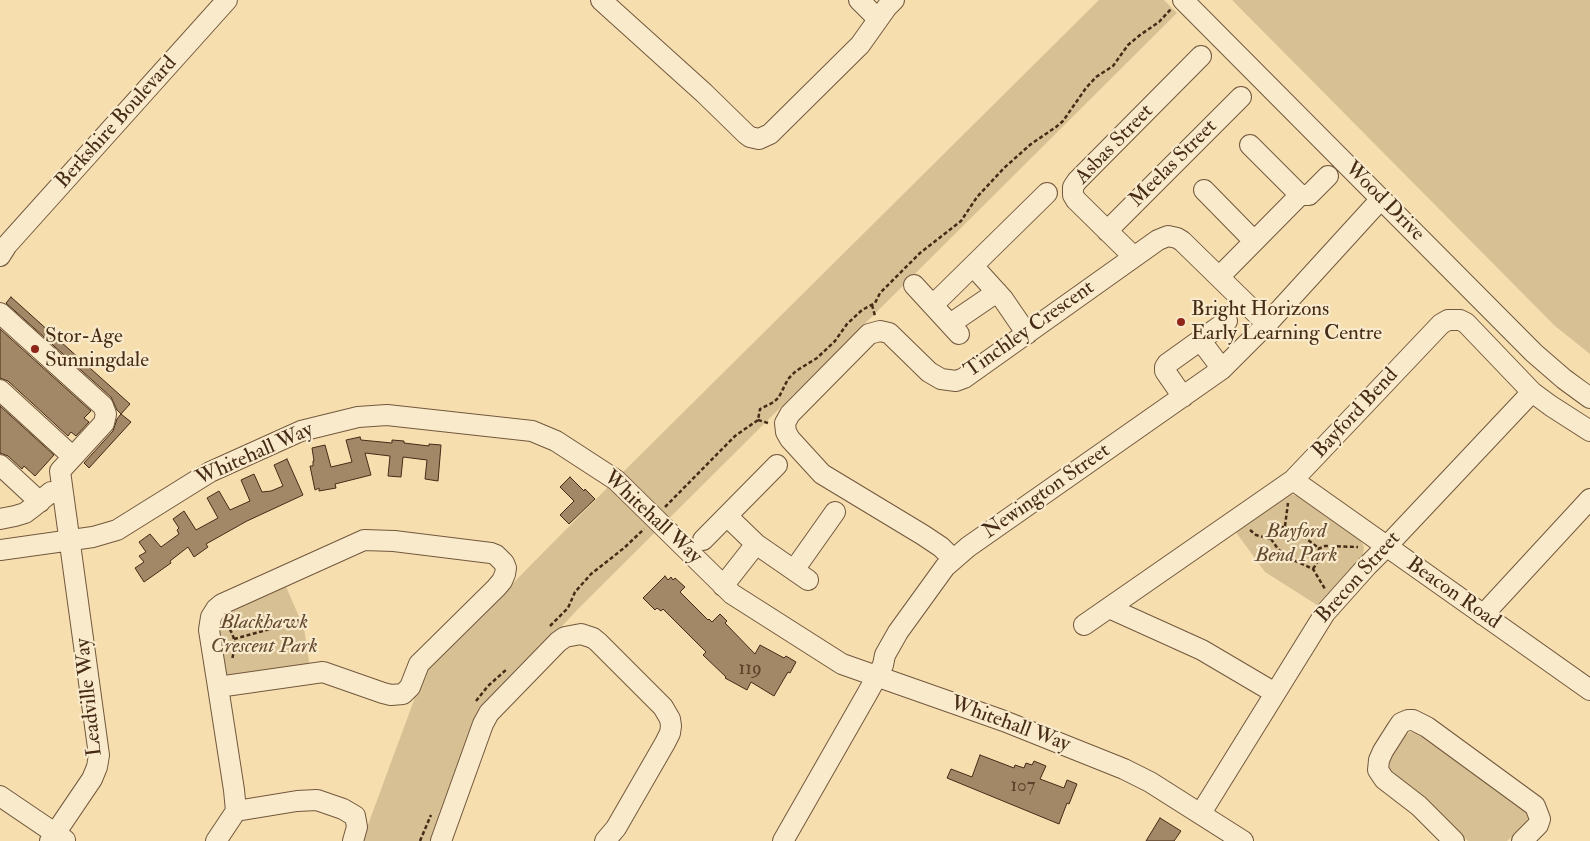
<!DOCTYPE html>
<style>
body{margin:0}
canvas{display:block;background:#f6deaf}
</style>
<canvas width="1590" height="841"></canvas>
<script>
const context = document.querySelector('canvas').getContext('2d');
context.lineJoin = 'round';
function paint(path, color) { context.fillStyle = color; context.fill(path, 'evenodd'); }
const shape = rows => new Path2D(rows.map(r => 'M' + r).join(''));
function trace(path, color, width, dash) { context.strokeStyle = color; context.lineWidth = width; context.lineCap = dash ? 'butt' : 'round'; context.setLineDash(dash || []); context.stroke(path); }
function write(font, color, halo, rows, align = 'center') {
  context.font = font + ' "IM FELL Double Pica",serif'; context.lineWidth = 4.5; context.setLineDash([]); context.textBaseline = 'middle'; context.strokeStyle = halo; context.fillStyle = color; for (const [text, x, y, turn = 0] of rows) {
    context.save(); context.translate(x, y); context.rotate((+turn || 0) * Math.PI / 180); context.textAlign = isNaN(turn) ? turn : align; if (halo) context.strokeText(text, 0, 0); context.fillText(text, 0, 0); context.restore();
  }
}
const green = shape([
 [1099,0,1164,0,1177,13,578,609,490,703,433,841,362,841,424,673,615,480],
 [1232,0,1590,0,1590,354,1555,326],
 [1289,494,1298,496,1361,541,1364,547,1363,556,1317,605,1265,572,1235,531],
 [284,582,304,628,310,668,227,676,223,673,215,629,219,615],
 [1410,732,1418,733,1525,810,1528,818,1526,824,1507,841,1468,841,1431,805,1390,770,1389,767,1390,760,1404,737]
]);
const building = shape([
 [11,297,130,404,121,414,117,410,111,397,6,303,11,297],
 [0,329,91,411,84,418,89,422,76,436,71,432,68,436,8,381,0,378,0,329],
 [0,406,54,455,35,476,24,466,22,469,8,456,0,453,0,406],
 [121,414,131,422,89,468,84,463,113,431,117,419,121,414],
 [360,437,361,440,392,443,392,440,404,441,404,443,429,446,429,444,441,445,438,481,425,479,427,460,403,457,401,477,388,476,390,456,365,453,371,475,335,484,336,488,319,491,319,488,315,490,310,466,313,466,313,461,314,461,312,448,325,445,331,467,352,462,346,440,360,437],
 [287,459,303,495,247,521,206,544,208,547,194,557,188,547,170,561,171,563,144,582,135,568,144,562,139,556,146,552,139,542,150,534,161,547,179,534,177,530,179,528,173,519,184,511,196,530,218,518,207,498,219,491,230,510,250,501,241,480,254,474,262,492,271,491,283,486,274,465,287,459],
 [570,477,584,491,585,489,595,499,569,524,560,515,574,501,560,487,570,477],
 [665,576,668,580,671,577,673,580,675,578,685,587,680,592,708,620,709,619,712,622,720,614,727,621,725,623,755,654,760,645,784,658,786,656,796,662,790,673,788,672,774,696,751,682,747,690,725,678,726,677,703,655,706,652,663,609,661,611,657,608,655,610,643,598,665,576],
 [980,755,1014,768,1015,765,1024,768,1026,763,1032,765,1034,761,1046,766,1040,779,1064,788,1067,780,1077,784,1069,804,1067,803,1059,824,947,778,951,769,972,777,980,755],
 [1160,818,1181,831,1174,841,1146,841,1160,818]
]);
const path = shape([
 [872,305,875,316],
 [758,420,768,423],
 [665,507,735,436,758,420,760,409,774,402,779,397,788,379,796,371,817,358,835,341,847,324,862,310,875,303,880,293,920,253,961,221,977,197,1004,168,1031,144,1056,127,1063,121,1086,88,1096,77,1113,66,1128,45,1140,35,1159,22,1171,9],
 [1285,526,1288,503],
 [1250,530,1256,535,1271,539],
 [1318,549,1325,546,1358,547],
 [1313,569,1320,558,1321,552,1316,546,1292,528,1282,527,1273,532,1271,539,1278,549,1289,558,1313,569,1325,589],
 [226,624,232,633,234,639,235,646,232,660],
 [550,626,568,608,575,592,591,574,624,548,644,529],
 [234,639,281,626],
 [476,701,488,686,507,669],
 [420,841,431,815]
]);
const minor = shape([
 [601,0,704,93,746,134,750,137,759,139,770,134,860,45,887,7,894,0],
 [859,0,878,19],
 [1183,0,1534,353,1564,379,1590,398],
 [1204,190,1254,241],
 [1300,195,1309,195,1328,176],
 [1107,231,1241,97],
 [0,256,7,245,227,0],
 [1134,257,1076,200,1073,195,1073,187,1077,181,1201,56],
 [973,266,1003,299,1027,334],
 [1219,277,1300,195,1250,145],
 [914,285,959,334],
 [933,305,1047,193],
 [0,313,103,406,106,414,104,423,60,471,99,755,97,767,92,779,50,841],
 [950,324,997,292],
 [1201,341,1222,369],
 [0,390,73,457],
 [1183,397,1165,371,1165,367,1167,364,1227,321],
 [0,465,40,502],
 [1293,480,1590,690],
 [727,516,756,544,808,580],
 [0,519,15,516,25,513,33,507,51,492,60,494,64,500],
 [364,540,394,541,491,553,496,555,504,563,506,568,505,574,502,581,496,588,419,664,410,687,403,694,391,695,383,693,323,672,218,687,209,630,211,617,216,609,222,604,364,540],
 [703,540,777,465],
 [0,550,93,537,117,530,210,472,301,431,358,417,387,415,532,431,556,441,616,480,732,594,842,664,1004,721,1124,769,1150,782,1243,841],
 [953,559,941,547,923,535,822,474,790,439,786,432,785,423,790,414,869,334,880,331,889,333,929,372,941,379,956,381,964,378,1158,240,1168,236,1177,238,1182,241,1267,324],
 [794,570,835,512],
 [723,586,756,544],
 [1109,608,1202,650,1275,693],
 [1483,615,1590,499],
 [1084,625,1293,480,1441,324,1448,320,1460,320,1466,323,1532,392,1551,406,1590,431],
 [218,687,234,790,236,811],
 [0,796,65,840],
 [236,811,297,801,317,800,343,809,355,816,357,827,353,841],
 [1201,813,1325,613,1367,566,1386,547,1532,392],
 [216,841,236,811],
 [441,841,483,724,489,713,558,642,565,637,581,634,593,638,598,642,663,707,670,719,671,726,670,733,665,743,616,828,605,841],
 [783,841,867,694,883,665,885,655,898,632,945,567,968,547,1222,369,1267,324,1381,199],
 [1454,841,1419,806,1384,779,1378,770,1379,760,1383,751,1397,729,1401,723,1408,720,1413,720,1427,727,1535,806,1540,819,1538,825,1522,841]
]);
const markers = [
 [1181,322,5,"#8f2418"],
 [35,349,5,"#8f2418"]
];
const numberNames = [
 ["119",750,670],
 ["107",1023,787]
];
const streetNames = [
 ["Berkshire Boulevard",117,123,-48],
 ["Asbas Street",1115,145,-46],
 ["Meelas Street",1174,164,-45],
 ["Wood Drive",1384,202,45],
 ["Tinchley Crescent",1030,330,-35],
 ["Bayford Bend",1356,414,-47],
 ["Whitehall Way",255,455,-24],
 ["Newington Street",1047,492,-35],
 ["Whitehall Way",652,518,43],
 ["Brecon Street",1359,578,-48],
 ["Beacon Road",1453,594,35],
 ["Leadville Way",90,697,-96],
 ["Whitehall Way",1010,725,20]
];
const poiNames = [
 ["Bright Horizons",1191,310],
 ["Early Learning Centre",1191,334],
 ["Stor-Age",45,337],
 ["Sunningdale",45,361]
];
const parkNames = [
 ["Bayford",1296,532],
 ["Bend Park",1296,556],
 ["Blackhawk",264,623],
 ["Crescent Park",264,647]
];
paint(green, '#d8c095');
paint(building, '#a28866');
trace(building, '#462b17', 1);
trace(minor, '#72583d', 22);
trace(path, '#462b17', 2.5, [4, 2.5]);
trace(minor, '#f9eacb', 20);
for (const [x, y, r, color] of markers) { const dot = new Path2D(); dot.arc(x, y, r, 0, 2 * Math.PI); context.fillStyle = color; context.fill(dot); trace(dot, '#f9eacb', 2); }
write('19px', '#5d422b', null, numberNames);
write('21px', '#462b17', '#f9eacb', streetNames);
write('21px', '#462b17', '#f9eacb', poiNames, 'left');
write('italic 21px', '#634930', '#f9eacb', parkNames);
</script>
